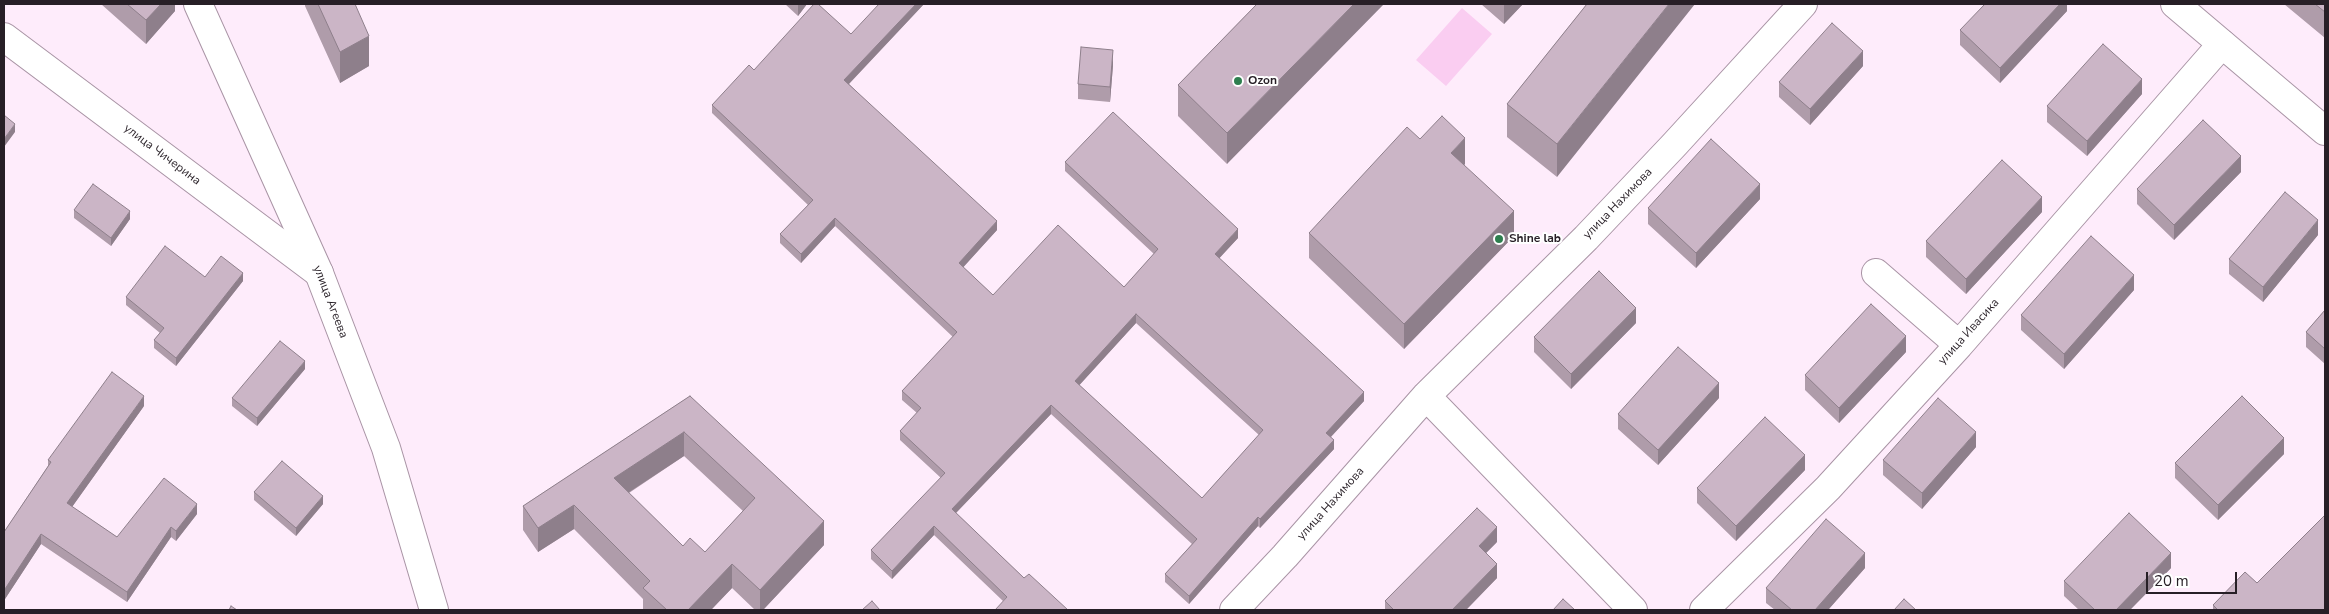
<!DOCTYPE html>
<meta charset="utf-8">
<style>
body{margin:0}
#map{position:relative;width:2329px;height:614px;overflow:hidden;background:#feecfb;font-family:"Nunito Sans",sans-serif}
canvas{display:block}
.frame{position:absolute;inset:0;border:5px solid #271f26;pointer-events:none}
.scale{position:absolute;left:2146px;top:572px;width:91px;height:22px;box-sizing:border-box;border:2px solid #271f26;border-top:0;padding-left:6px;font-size:15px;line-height:18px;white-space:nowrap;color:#271f26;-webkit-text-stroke:4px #fff;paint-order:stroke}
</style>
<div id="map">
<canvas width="2329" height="614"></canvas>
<div class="frame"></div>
<div class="scale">20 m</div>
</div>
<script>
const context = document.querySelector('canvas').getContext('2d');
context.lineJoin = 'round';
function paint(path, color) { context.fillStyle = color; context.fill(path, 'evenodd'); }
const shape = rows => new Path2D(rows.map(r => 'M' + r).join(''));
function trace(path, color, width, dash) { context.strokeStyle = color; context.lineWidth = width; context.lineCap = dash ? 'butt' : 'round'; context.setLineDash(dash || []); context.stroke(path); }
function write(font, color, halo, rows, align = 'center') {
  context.font = font + ' "Nunito Sans",sans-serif'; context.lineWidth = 4; context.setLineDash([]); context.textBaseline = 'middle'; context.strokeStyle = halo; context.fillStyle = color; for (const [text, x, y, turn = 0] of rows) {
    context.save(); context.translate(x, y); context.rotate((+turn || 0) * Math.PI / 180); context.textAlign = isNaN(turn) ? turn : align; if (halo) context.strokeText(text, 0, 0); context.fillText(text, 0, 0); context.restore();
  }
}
const green = shape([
 [1462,8,1492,34,1446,86,1416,60]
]);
const street = shape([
 [1876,273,1959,345],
 [1426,396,1633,610],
 [1234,610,1285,556,1426,396,1586,238,1675,144,1803,4],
 [1704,610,1828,488,1959,345,2222,44]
]);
const secondary = shape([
 [2175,4,2325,131],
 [4,37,319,273]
]);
const highway = shape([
 [198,4,319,273,386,448,434,610]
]);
const wall = shape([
 [101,4,175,4,175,11,146,44],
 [305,4,355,4,369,66,340,83,305,6],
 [785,4,807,4,798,16],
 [924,4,849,84,997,230,963,267,993,295,1124,287,1154,254,1065,171,1065,162,1238,238,1219,258,1364,401,1331,437,1334,449,1260,528,1258,526,1189,604,1165,582,1165,574,1192,544,1051,414,956,513,1024,578,1003,601,934,535,892,579,871,559,871,550,941,478,900,440,900,431,917,413,902,400,902,391,953,337,835,226,801,263,780,243,780,234,808,205,712,113,712,105,754,70,851,34],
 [1136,323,1259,435,1202,498,1079,385],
 [1257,4,1227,164,1178,116,1178,85],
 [1481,4,1523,4,1504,24],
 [1587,4,1557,177,1507,137,1507,104],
 [2067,4,2067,11,2000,83,1960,45,1960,30],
 [2284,4,2325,4,2325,38],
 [1113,65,1110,102,1078,99,1078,84],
 [1863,66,1810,125,1779,97,1779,82],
 [2142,94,2087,156,2047,122,2047,106],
 [1420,139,1465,164,1464,165,1514,236,1404,349,1309,258,1309,233],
 [2241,172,2174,240,2137,204,2137,189],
 [1760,199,1696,268,1648,224,1648,208],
 [74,210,130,219,111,246,74,218],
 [2042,212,1966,294,1926,257,1926,241],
 [2318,235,2263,302,2229,274,2229,259],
 [205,277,243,281,176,366,154,348,154,340,160,333,126,305,126,297],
 [2134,290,2064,369,2021,330,2021,315],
 [2325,310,2325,364,2306,347,2306,332],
 [1636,323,1571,389,1534,352,1534,337],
 [1906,352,1839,423,1805,390,1805,375],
 [305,369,257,426,232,406,232,398],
 [690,396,824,545,763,610,755,610,732,588,711,610,643,610,643,599,574,529,538,552,523,530,523,506],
 [684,456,743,511,705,552,683,546,629,493],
 [1719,398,1658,465,1618,429,1618,414],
 [144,406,72,507,117,537,197,514,176,541,171,537,127,602,41,544,5,599,4,598,4,532,48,466,48,460],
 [1976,447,1922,509,1883,475,1883,460],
 [2284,454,2218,520,2175,478,2175,463],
 [1805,470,1736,541,1697,503,1697,488],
 [254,492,323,504,296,536,254,500],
 [1497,542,1486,553,1497,578,1466,610,1385,610,1385,601],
 [1865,568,1828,610,1775,610,1766,603,1766,588],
 [2171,568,2130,610,2079,610,2064,596,2064,581],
 [2257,583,2325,610,2213,610,2213,605]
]);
const shadedWall = shape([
 [161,4,175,4,175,11,146,44,146,20],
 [800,4,807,4,798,16,798,5],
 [916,4,924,4,844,89,844,80],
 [1354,4,1384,4,1227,164,1227,133],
 [1504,4,1523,4,1504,24],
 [1669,4,1695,4,1557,177,1557,144],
 [2060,4,2067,4,2067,11,2000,83,2000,68],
 [369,36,369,66,340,83,340,52],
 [1113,50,1113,65,1110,102,1110,87],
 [1863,51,1863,66,1810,125,1810,109],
 [2142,79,2142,94,2087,156,2087,141],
 [15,124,15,132,4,147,4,139],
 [1465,138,1465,164,1451,178,1451,153],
 [2241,156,2241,172,2174,240,2174,225],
 [1760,184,1760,199,1696,268,1696,253],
 [2042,197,2042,212,1966,294,1966,279],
 [130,211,130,219,111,246,111,238],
 [1514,211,1514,236,1404,349,1404,324],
 [835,218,835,226,801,263,801,254],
 [2318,220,2318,235,2263,302,2263,287],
 [997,221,997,230,959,272,959,263],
 [1238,229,1238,238,1215,263,1215,254],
 [243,273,243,281,176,366,176,358],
 [2134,275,2134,290,2064,369,2064,354],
 [1636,308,1636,323,1571,389,1571,374],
 [1136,314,1136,323,1075,390,1075,381],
 [1906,336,1906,352,1839,423,1839,408],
 [305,361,305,369,257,426,257,418],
 [1719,383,1719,398,1658,465,1658,450],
 [1364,392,1364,401,1326,442,1326,433],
 [144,396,144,406,67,514,67,503],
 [1051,405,1051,414,952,517,952,509],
 [684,432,684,456,614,502,614,478],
 [1976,432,1976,447,1922,509,1922,493],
 [2284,438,2284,454,2218,520,2218,505],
 [1334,440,1334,449,1260,528,1260,519],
 [1805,455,1805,470,1736,541,1736,526],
 [323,496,323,504,296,536,296,528],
 [197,504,197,514,176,541,176,531],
 [574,505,574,529,538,552,538,528],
 [1258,517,1258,526,1189,604,1189,596],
 [824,521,824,545,763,610,760,610,760,590],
 [934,526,934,535,892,579,892,571],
 [171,527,171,537,127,602,127,592],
 [1497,527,1497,542,1479,560,1479,546],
 [41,534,41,544,5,599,5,589],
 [1865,553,1865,568,1828,610,1815,610],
 [2171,553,2171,568,2130,610,2116,610],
 [732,564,732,588,711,610,688,610],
 [1497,564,1497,578,1466,610,1452,610]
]);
const building = shape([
 [127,4,161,4,146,20,127,4],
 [318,4,355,4,369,36,340,52,318,4],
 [814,4,818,4,851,34,879,4,916,4,844,80,997,221,959,263,993,295,1058,225,1124,287,1158,249,1065,162,1113,112,1238,229,1215,254,1364,392,1326,433,1334,440,1260,519,1258,517,1189,596,1165,574,1197,539,1051,405,952,509,1024,578,1029,574,1068,610,995,610,1007,597,934,526,892,571,871,550,945,473,900,431,921,408,902,391,957,332,835,218,801,254,780,234,813,200,712,105,749,65,754,70,814,4],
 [1136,314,1263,430,1202,498,1075,381,1136,314],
 [1257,4,1354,4,1227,133,1178,85,1257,4],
 [1587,4,1669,4,1557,144,1507,104,1587,4],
 [1985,4,2060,4,2000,68,1960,30,1985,4],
 [2315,4,2325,4,2325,12,2315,4],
 [1832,23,1863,51,1810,109,1779,82,1832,23],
 [2103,44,2142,79,2087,141,2047,106,2103,44],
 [1081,47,1113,50,1110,87,1078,84,1081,47],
 [4,115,15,124,4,139,4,115],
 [1442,116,1465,138,1451,153,1514,211,1404,324,1309,233,1407,127,1420,139,1442,116],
 [2203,120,2241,156,2174,225,2137,189,2203,120],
 [1711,139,1760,184,1696,253,1648,208,1711,139],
 [2002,160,2042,197,1966,279,1926,241,2002,160],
 [93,184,130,211,111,238,74,210,93,184],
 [2285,192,2318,220,2263,287,2229,259,2285,192],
 [2091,236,2134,275,2064,354,2021,315,2091,236],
 [165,246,205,277,221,256,243,273,176,358,154,340,164,328,126,297,165,246],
 [1599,271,1636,308,1571,374,1534,337,1599,271],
 [1871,304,1906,336,1839,408,1805,375,1871,304],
 [2325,310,2325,349,2306,332,2325,310],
 [280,341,305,361,257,418,232,398,280,341],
 [1678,347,1719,383,1658,450,1618,414,1678,347],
 [112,372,144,396,67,503,117,537,164,478,197,504,176,531,171,527,127,592,41,534,5,589,4,588,4,532,51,462,48,460,112,372],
 [690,396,824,521,760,590,732,564,688,610,667,610,643,588,650,581,574,505,538,528,523,506,690,396],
 [684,432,755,498,705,552,690,538,683,546,614,478,684,432],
 [2242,396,2284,438,2218,505,2175,463,2242,396],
 [1938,398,1976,432,1922,493,1883,460,1938,398],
 [1765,417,1805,455,1736,526,1697,488,1765,417],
 [282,461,323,496,296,528,254,492,282,461],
 [1477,508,1497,527,1479,546,1497,564,1452,610,1394,610,1385,601,1477,508],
 [2129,513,2171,553,2116,610,2095,610,2064,581,2129,513],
 [2325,515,2325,610,2218,610,2213,605,2245,572,2257,583,2325,515],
 [1826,519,1865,553,1815,610,1792,610,1766,588,1826,519],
 [1563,599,1575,610,1553,610,1563,599],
 [1904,599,1916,610,1894,610,1904,599],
 [872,601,880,610,862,610,872,601],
 [231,606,237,610,229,610,231,606]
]);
const markers = [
 [1238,81,5,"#2e7f4f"],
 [1499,239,5,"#2e7f4f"]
];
const poiNames = [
 ["Ozon",1248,81],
 ["Shine lab",1509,239]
];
const streetNames = [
 ["улица Чичерина",162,155,37],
 ["улица Нахимова",1618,204,-46],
 ["улица Агеева",330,302,69],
 ["улица Ивасика",1969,332,-48],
 ["улица Нахимова",1331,504,-48]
];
paint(green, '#facdf1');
trace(street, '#a994a5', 30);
trace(secondary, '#a994a5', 30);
trace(highway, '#a994a5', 30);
trace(street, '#fff', 28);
trace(secondary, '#fff', 28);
trace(highway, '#fff', 28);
paint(wall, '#af9caa');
paint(shadedWall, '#8e7f8b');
paint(building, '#cbb5c6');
trace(building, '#8e7f8b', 1);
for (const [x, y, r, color] of markers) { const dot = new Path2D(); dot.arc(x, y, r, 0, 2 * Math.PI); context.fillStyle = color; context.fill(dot); trace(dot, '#fff', 2); }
write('bold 12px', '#271f26', '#fff', poiNames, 'left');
write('12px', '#271f26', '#fff', streetNames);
</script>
